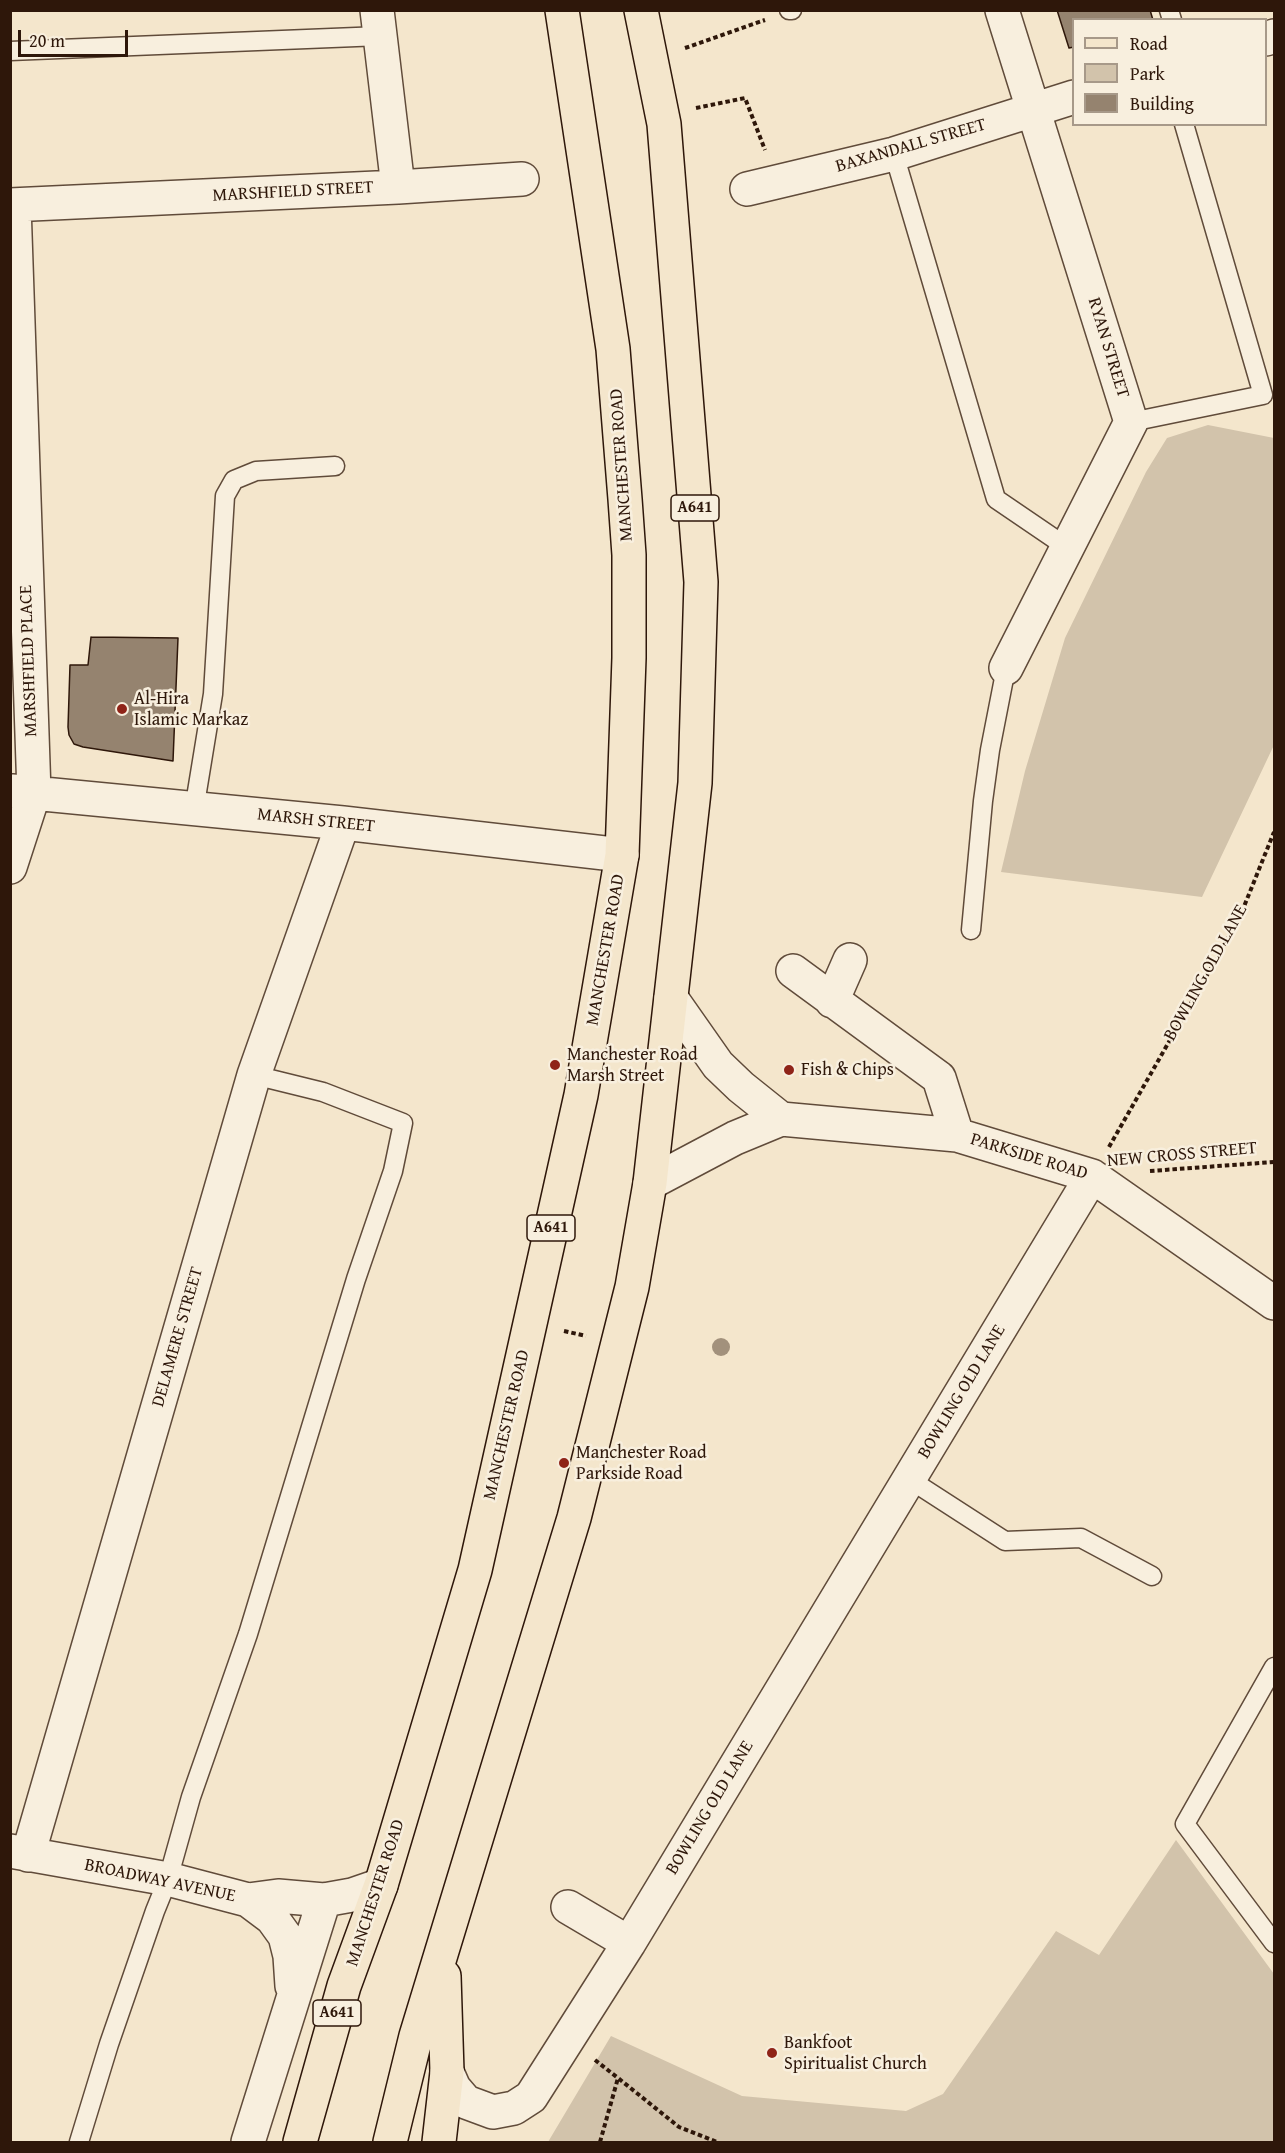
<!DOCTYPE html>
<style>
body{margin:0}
#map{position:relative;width:1285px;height:2153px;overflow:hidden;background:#f4e6cc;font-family:"Gentium Book Plus",serif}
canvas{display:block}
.frame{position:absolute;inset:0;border:12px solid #2e170a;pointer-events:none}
.legend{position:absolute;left:1072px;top:18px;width:195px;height:108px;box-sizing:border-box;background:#f8efde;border:2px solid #a79989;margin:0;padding:8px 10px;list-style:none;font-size:18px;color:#2e170a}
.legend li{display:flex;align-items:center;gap:12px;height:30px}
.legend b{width:30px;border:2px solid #a79989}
.scale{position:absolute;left:18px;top:30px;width:110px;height:27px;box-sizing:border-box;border:3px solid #2e170a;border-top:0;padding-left:8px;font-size:18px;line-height:21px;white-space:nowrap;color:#2e170a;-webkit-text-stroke:4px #f8efde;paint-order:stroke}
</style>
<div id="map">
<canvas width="1285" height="2153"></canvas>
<div class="frame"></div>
<ul class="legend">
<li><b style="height:8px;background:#f4e6cc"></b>Road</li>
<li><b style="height:16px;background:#d2c3ab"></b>Park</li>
<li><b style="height:16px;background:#95836f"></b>Building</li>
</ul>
<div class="scale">20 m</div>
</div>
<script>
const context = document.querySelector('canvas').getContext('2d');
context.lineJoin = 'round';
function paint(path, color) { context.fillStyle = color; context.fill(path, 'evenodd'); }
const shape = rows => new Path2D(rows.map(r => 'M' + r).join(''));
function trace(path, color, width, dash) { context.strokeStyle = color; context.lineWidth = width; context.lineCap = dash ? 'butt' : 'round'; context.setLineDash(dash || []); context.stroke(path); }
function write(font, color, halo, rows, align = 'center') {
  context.font = font + ' "Gentium Book Plus",serif'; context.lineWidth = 5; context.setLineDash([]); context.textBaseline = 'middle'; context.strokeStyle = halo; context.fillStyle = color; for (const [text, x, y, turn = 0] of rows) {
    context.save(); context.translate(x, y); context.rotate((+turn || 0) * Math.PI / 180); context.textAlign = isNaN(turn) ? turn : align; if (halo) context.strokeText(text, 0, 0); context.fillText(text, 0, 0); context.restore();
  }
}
const green = shape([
 [1208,425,1274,438,1274,745,1202,897,1001,872,1025,771,1065,638,1146,472,1167,438],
 [1176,1840,1274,1974,1274,2142,548,2142,611,2036,742,2096,906,2111,943,2094,1056,1931,1099,1955]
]);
const building = shape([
 [1057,10,1150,10,1153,20,1074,20,1074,47,1069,48,1057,10],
 [91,637,178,638,173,761,83,747,74,744,69,735,68,727,70,665,88,665,91,637]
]);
const path = shape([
 [685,48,765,20],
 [696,108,745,98,765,150],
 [1109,1147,1239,919,1274,832],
 [1150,1171,1274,1162],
 [564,1331,586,1336],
 [595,2060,618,2078],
 [600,2142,618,2078,679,2127,717,2142]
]);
const lane = shape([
 [789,10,792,10],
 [1169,10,1172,20],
 [10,51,381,36],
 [894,154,996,499,1068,548],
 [1131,422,1263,395,1184,124],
 [194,810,213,694,225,496,234,480,256,471,335,466],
 [971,930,983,801,990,750,1006,668],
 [909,1479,1005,1541,1081,1538,1152,1576],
 [1274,1667,1185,1824,1274,1943],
 [79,2142,109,2044,155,1911,168,1879,191,1797,248,1634,356,1279,393,1171,403,1123,323,1092,254,1075]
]);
const street = shape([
 [1002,10,1131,422,1006,668],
 [1266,39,1274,36],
 [398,187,522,179],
 [747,189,894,154,1074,97],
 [10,205,398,187,377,10],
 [12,791,343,823,622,855],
 [10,867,34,793,14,205],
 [793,971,939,1078,957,1135],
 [671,998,718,1065,741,1087,781,1119],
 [832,1001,850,960],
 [650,1183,735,1138,781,1119,957,1135,1092,1176,1274,1303],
 [10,1851,168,1879,248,1900,278,1896,324,1900,352,1895,381,1885],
 [28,1855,254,1075,343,823],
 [248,1900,272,1918,285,1936,290,1956,292,1986],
 [568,1907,629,1943],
 [447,2072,454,2088,466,2102,493,2112,514,2108,531,2097,629,1943,1092,1176],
 [248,2142,324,1900]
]);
const primary = shape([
 [300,2142,344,1986,381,1885,475,1570,581,1095,622,855,629,658,629,555,625,499,613,349,562,10],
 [390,2142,416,2036,574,1518,632,1287,650,1183,695,783,701,582,664,124,641,10],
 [439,2142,447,2072,444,1976]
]);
const trees = [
 [721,1347]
];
const markers = [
 [122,709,6,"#8f2418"],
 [555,1065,6,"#8f2418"],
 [789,1070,6,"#8f2418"],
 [564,1463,6,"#8f2418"],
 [772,2053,6,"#8f2418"]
];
const shields = [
 [695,508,48],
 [551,1228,48],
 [337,2013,48]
];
const shieldNames = [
 ["A641",695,508],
 ["A641",551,1228],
 ["A641",337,2013]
];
const streetNames = [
 ["BAXANDALL STREET",911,146,-16],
 ["MARSHFIELD STREET",293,192,-3],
 ["RYAN STREET",1108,348,73],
 ["MANCHESTER ROAD",622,465,-94],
 ["MARSHFIELD PLACE",29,661,-92],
 ["MARSH STREET",316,821,6],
 ["MANCHESTER ROAD",606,950,-80],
 ["BOWLING OLD LANE",1206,973,-61],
 ["NEW CROSS STREET",1182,1155,-5],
 ["PARKSIDE ROAD",1029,1157,17],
 ["DELAMERE STREET",178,1337,-74],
 ["BOWLING OLD LANE",962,1392,-59],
 ["MANCHESTER ROAD",507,1425,-77],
 ["BOWLING OLD LANE",710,1808,-59],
 ["BROADWAY AVENUE",160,1881,12],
 ["MANCHESTER ROAD",376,1893,-72]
];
const poiNames = [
 ["Al-Hira",134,699],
 ["Islamic Markaz",134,720],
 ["Manchester Road",567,1055],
 ["Marsh Street",567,1076],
 ["Fish & Chips",801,1070],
 ["Manchester Road",576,1453],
 ["Parkside Road",576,1474],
 ["Bankfoot",784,2043],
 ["Spiritualist Church",784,2064]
];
paint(green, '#d2c3ab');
paint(building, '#95836f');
trace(building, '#2e170a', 1.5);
trace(lane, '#604b3a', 21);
trace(street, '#604b3a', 36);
trace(primary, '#2e170a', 36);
trace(path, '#2e170a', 4, [4.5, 3]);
trace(lane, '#f8efde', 18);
trace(street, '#f8efde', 33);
trace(primary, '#f4e6cc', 33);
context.fillStyle = '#a2917c';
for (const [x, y] of trees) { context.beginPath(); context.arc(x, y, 9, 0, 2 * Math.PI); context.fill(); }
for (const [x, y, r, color] of markers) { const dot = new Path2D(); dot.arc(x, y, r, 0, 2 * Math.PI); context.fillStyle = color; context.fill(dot); trace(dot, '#f8efde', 2); }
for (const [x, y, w] of shields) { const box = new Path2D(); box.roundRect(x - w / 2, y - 13, w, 26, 4.5); context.fillStyle = '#f8efde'; context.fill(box); trace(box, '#2e170a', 1.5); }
write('bold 16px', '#2e170a', null, shieldNames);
write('18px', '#2e170a', '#f8efde', streetNames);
write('18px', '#2e170a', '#f8efde', poiNames, 'left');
</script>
